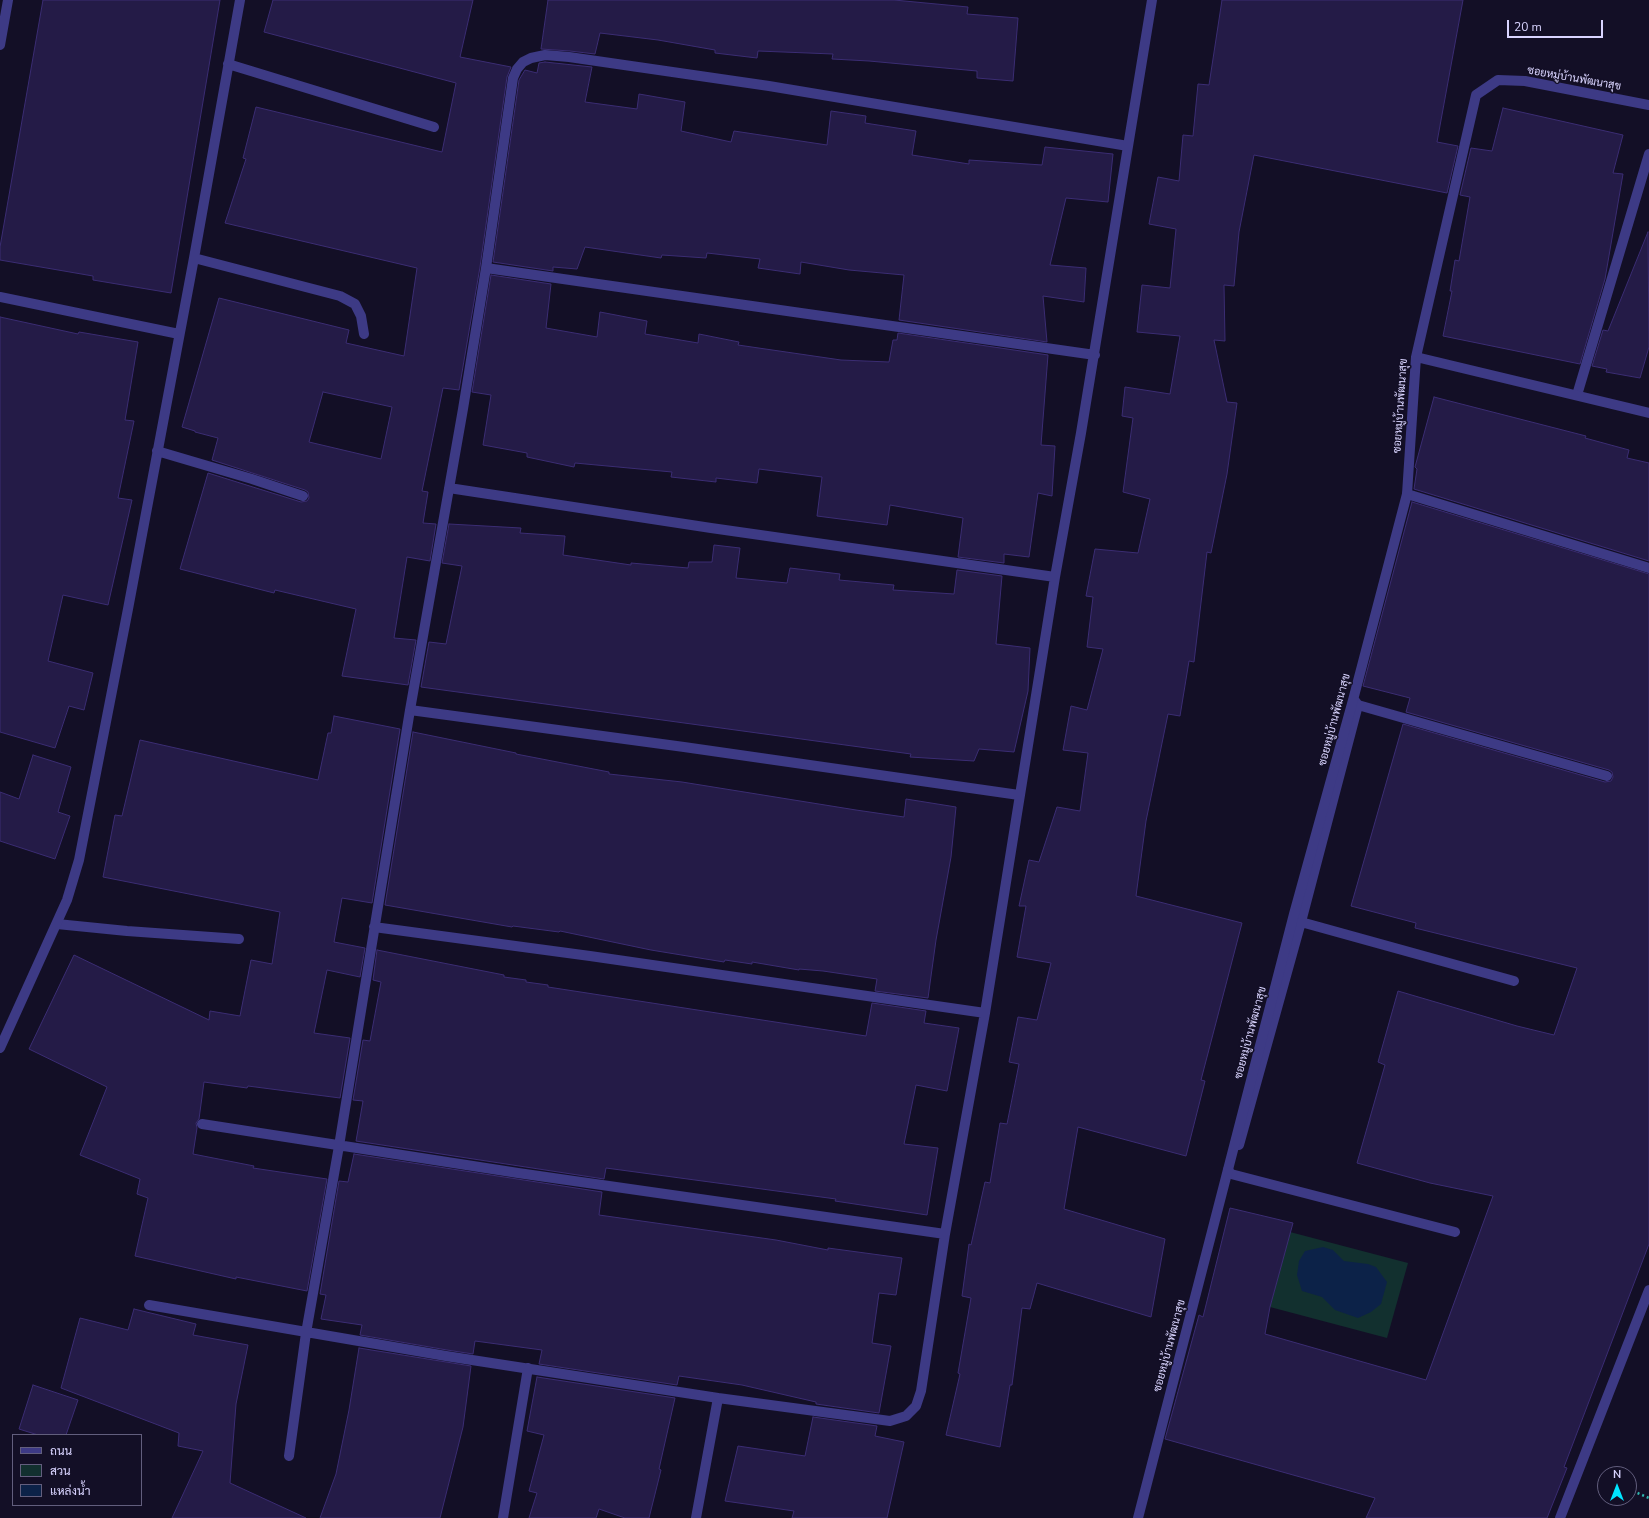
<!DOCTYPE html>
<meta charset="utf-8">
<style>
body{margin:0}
#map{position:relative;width:1649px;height:1518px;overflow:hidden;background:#130f26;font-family:"Nunito Sans",Sarabun,sans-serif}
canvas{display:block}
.legend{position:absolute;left:12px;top:1434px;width:130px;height:72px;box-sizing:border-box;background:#130f26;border:1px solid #625e7d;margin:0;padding:5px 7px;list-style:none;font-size:12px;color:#d9d4ff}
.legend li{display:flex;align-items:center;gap:8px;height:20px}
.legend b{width:20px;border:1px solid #625e7d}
.north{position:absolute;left:1597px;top:1466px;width:40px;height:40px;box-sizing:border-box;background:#130f26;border:1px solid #625e7d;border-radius:50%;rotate:0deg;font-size:11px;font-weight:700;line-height:16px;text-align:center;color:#d9d4ff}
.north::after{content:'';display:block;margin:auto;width:14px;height:18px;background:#00e5ff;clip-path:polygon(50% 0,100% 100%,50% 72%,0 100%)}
.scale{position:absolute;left:1507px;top:20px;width:96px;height:18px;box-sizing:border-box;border:2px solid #d9d4ff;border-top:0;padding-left:5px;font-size:12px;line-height:14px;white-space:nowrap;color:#d9d4ff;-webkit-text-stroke:3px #130f26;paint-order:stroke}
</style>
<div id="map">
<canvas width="1649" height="1518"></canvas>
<ul class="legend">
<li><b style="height:5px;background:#3d3a85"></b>ถนน</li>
<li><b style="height:11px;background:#12302f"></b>สวน</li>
<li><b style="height:11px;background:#0c2248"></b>แหล่งน้ำ</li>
</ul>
<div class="north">N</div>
<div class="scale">20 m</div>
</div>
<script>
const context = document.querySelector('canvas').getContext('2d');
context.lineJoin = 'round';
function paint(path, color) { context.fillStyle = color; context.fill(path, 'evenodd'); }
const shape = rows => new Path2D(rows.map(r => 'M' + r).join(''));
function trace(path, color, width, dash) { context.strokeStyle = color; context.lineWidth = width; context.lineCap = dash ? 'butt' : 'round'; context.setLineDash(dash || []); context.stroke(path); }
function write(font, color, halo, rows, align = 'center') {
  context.font = font + ' "Nunito Sans",Sarabun,sans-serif'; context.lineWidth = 3; context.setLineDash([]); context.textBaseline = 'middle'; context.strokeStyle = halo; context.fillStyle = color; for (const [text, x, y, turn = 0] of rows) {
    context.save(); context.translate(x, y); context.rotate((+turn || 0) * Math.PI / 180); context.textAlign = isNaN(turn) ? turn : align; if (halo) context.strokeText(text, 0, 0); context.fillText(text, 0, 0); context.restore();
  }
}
const green = shape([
 [1290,1232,1408,1263,1387,1338,1270,1307]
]);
const water = shape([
 [1323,1247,1333,1250,1344,1261,1368,1264,1376,1267,1387,1282,1381,1304,1371,1312,1358,1318,1335,1310,1322,1297,1302,1291,1297,1275,1299,1261,1305,1251]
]);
const building = shape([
 [43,0,220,0,171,293,93,280,93,276,0,260,0,247,43,0],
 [273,0,473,0,460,57,511,67,507,77,480,267,459,390,443,388,422,491,428,492,423,523,436,524,430,561,407,557,394,638,416,640,408,685,342,676,356,609,275,590,274,593,180,569,208,473,301,502,307,501,309,498,308,492,305,490,212,460,218,438,195,432,195,431,182,427,219,298,349,330,346,343,404,356,417,268,225,223,246,159,243,158,256,107,442,152,456,83,264,32,273,0],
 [323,392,392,407,381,459,309,442,323,392],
 [548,0,894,0,968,7,967,14,1018,18,1013,81,977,78,977,71,869,61,832,59,833,54,758,51,757,58,715,53,715,50,658,40,600,33,595,54,570,51,541,49,548,0],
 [1222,0,1463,0,1437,142,1458,146,1447,193,1254,155,1239,232,1234,286,1224,285,1225,341,1214,340,1227,402,1237,403,1227,474,1211,553,1207,552,1194,662,1189,661,1180,716,1168,714,1146,821,1136,896,1242,923,1201,1080,1205,1081,1186,1156,1078,1127,1064,1209,1165,1239,1151,1317,1037,1283,1030,1309,1022,1308,1012,1385,1010,1385,1000,1447,946,1435,960,1374,958,1373,971,1298,962,1296,969,1244,971,1245,985,1182,990,1183,1000,1123,1007,1124,1019,1064,1009,1062,1018,1017,1037,1020,1051,963,1017,957,1026,906,1019,906,1029,860,1039,862,1057,807,1080,811,1088,753,1063,750,1071,706,1087,710,1103,649,1087,647,1093,597,1086,596,1095,549,1138,553,1150,499,1123,492,1133,418,1122,416,1125,387,1170,394,1180,336,1137,332,1142,285,1170,288,1176,229,1149,224,1158,177,1179,181,1183,135,1193,136,1198,84,1209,85,1222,0],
 [545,62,592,67,585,102,637,109,639,94,685,102,681,131,731,142,734,131,827,145,831,111,866,116,865,123,916,131,912,155,969,164,969,160,1042,165,1045,147,1113,154,1108,202,1066,198,1050,265,1086,268,1084,302,1043,296,1047,342,899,320,904,275,849,270,801,262,800,274,758,268,760,259,707,253,706,258,662,255,661,258,585,247,577,269,553,267,553,271,493,262,519,80,525,70,537,73,539,63,545,62],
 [1503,108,1623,135,1613,173,1623,174,1605,279,1580,364,1443,336,1452,291,1450,291,1455,260,1459,261,1470,197,1460,195,1471,148,1492,151,1503,108],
 [1648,232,1649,347,1640,378,1606,372,1607,369,1592,366,1603,330,1608,331,1648,232],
 [491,275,551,284,546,328,597,337,600,312,647,321,645,334,698,343,699,334,739,342,738,345,841,360,889,362,893,340,897,340,898,333,1048,355,1041,445,1055,446,1052,496,1038,493,1029,557,1004,554,1004,563,958,557,963,518,890,505,887,525,817,516,822,477,759,469,757,483,716,478,716,482,671,477,672,472,575,463,574,467,527,457,527,453,483,445,491,395,472,392,491,275],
 [0,317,78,334,79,332,138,342,125,420,134,421,118,498,132,500,108,605,63,595,48,661,93,673,84,710,69,706,55,748,0,732,0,317],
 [1434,397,1586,436,1585,438,1629,450,1627,458,1649,463,1649,561,1414,489,1417,469,1415,467,1434,397],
 [1412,502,1649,574,1649,1244,1564,1467,1567,1468,1547,1518,1366,1518,1375,1498,1165,1439,1199,1315,1203,1317,1230,1208,1293,1223,1270,1307,1265,1334,1426,1380,1493,1196,1430,1183,1357,1163,1385,1065,1378,1062,1398,991,1517,1026,1554,1035,1577,968,1415,928,1416,923,1351,906,1403,724,1605,782,1611,781,1613,777,1612,772,1609,770,1406,712,1410,698,1363,686,1412,502],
 [449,524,521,528,520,533,565,536,563,555,631,565,631,563,688,568,689,562,712,562,714,545,740,548,736,578,787,583,790,568,840,574,839,580,894,585,893,590,954,594,957,570,1002,576,996,644,1030,648,1028,691,1014,752,979,749,974,761,910,757,911,754,421,687,429,642,446,644,462,566,442,563,449,524],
 [334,716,400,729,372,903,342,898,334,942,365,948,360,977,327,970,314,1033,350,1038,340,1098,248,1086,247,1088,204,1082,199,1119,196,1123,197,1128,193,1154,254,1166,253,1168,327,1179,307,1291,236,1277,236,1279,135,1256,148,1198,137,1194,140,1179,80,1155,107,1087,29,1049,74,955,209,1020,210,1011,240,1016,251,960,272,964,280,912,103,877,115,815,122,816,140,740,318,780,328,733,331,733,334,716],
 [413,732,516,753,516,754,609,772,609,774,682,782,856,810,904,817,906,799,956,807,951,857,936,940,928,998,875,991,877,979,823,971,799,969,799,970,752,962,752,964,725,960,724,962,651,950,560,931,559,932,513,926,512,927,385,905,413,732],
 [33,755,71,767,58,812,70,816,55,859,0,841,0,792,19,799,33,755],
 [377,950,504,975,504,977,526,980,526,982,548,985,548,987,866,1036,872,1003,926,1011,924,1023,959,1028,947,1091,916,1085,904,1144,938,1148,927,1215,835,1201,836,1199,606,1168,604,1179,356,1141,363,1101,353,1100,363,1040,370,1041,381,982,373,980,377,950],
 [354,1154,602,1192,599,1215,776,1240,828,1250,828,1248,902,1258,896,1295,879,1293,872,1343,891,1346,879,1413,816,1404,816,1402,742,1385,679,1376,677,1385,539,1364,542,1350,475,1341,473,1354,447,1350,360,1335,362,1325,321,1319,326,1295,320,1294,339,1181,348,1182,354,1154],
 [134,1309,196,1324,193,1335,248,1345,236,1404,230,1483,306,1518,172,1518,203,1451,178,1446,179,1433,61,1388,80,1318,128,1330,134,1309],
 [359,1348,471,1366,463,1427,440,1518,320,1518,336,1474,349,1410,359,1348],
 [537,1377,675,1398,659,1469,661,1470,649,1518,625,1518,599,1509,596,1518,529,1518,537,1493,529,1491,544,1435,527,1431,537,1377],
 [33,1385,78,1400,66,1435,38,1435,19,1429,33,1385],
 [813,1417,877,1426,875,1436,904,1442,887,1518,792,1518,794,1511,725,1501,738,1446,805,1456,813,1417]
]);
const path = shape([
 [1633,1491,1649,1498]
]);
const service = shape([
 [0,45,8,0],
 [57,924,127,931,239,939]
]);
const minor = shape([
 [228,64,434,127],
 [194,258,340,296,355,304,361,316,364,334],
 [486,268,1095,355],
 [0,297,179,334],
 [1577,395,1649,154],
 [157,451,252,479,303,496],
 [449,488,711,528,1055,577],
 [1407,494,1649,568],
 [1355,701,1358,705,1607,776],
 [410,710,684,747,1019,795],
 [1297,917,1301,922,1514,981],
 [374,927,590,956,985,1013],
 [0,1048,67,900,79,860,128,609,194,258,240,0],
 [202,1124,518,1173,945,1234],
 [1239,1145,1301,922,1358,705],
 [1228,1170,1231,1174,1455,1232],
 [149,1305,446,1356,718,1398,890,1421,906,1416,916,1406,921,1391,945,1234,985,1013,1055,577,1081,433,1152,0],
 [289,1456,306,1333,339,1146,410,710,463,409,486,268,513,78,517,69,523,62,531,58,545,55,569,57,769,86,1128,146],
 [503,1518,528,1368],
 [696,1518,718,1398],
 [1560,1518,1649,1290]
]);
const tertiary = shape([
 [1416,357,1649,413],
 [1138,1518,1294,914,1353,700,1407,494,1416,357,1476,95,1498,80,1525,81,1649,105]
]);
const streetNames = [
 ["ซอยหมู่บ้านพัฒนาสุข",1574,79,10],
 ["ซอยหมู่บ้านพัฒนาสุข",1401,406,-86],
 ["ซอยหมู่บ้านพัฒนาสุข",1335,720,-75],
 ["ซอยหมู่บ้านพัฒนาสุข",1251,1033,-75],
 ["ซอยหมู่บ้านพัฒนาสุข",1170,1346,-75]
];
paint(green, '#12302f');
paint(water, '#0c2248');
paint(building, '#241b47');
trace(building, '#3b2d73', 1);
trace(path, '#2fb8b0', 2.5, [2, 3]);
trace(service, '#3d3a85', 10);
trace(minor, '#3d3a85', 10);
trace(tertiary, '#3d3a85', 10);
write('11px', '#d9d4ff', '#130f26', streetNames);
</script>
